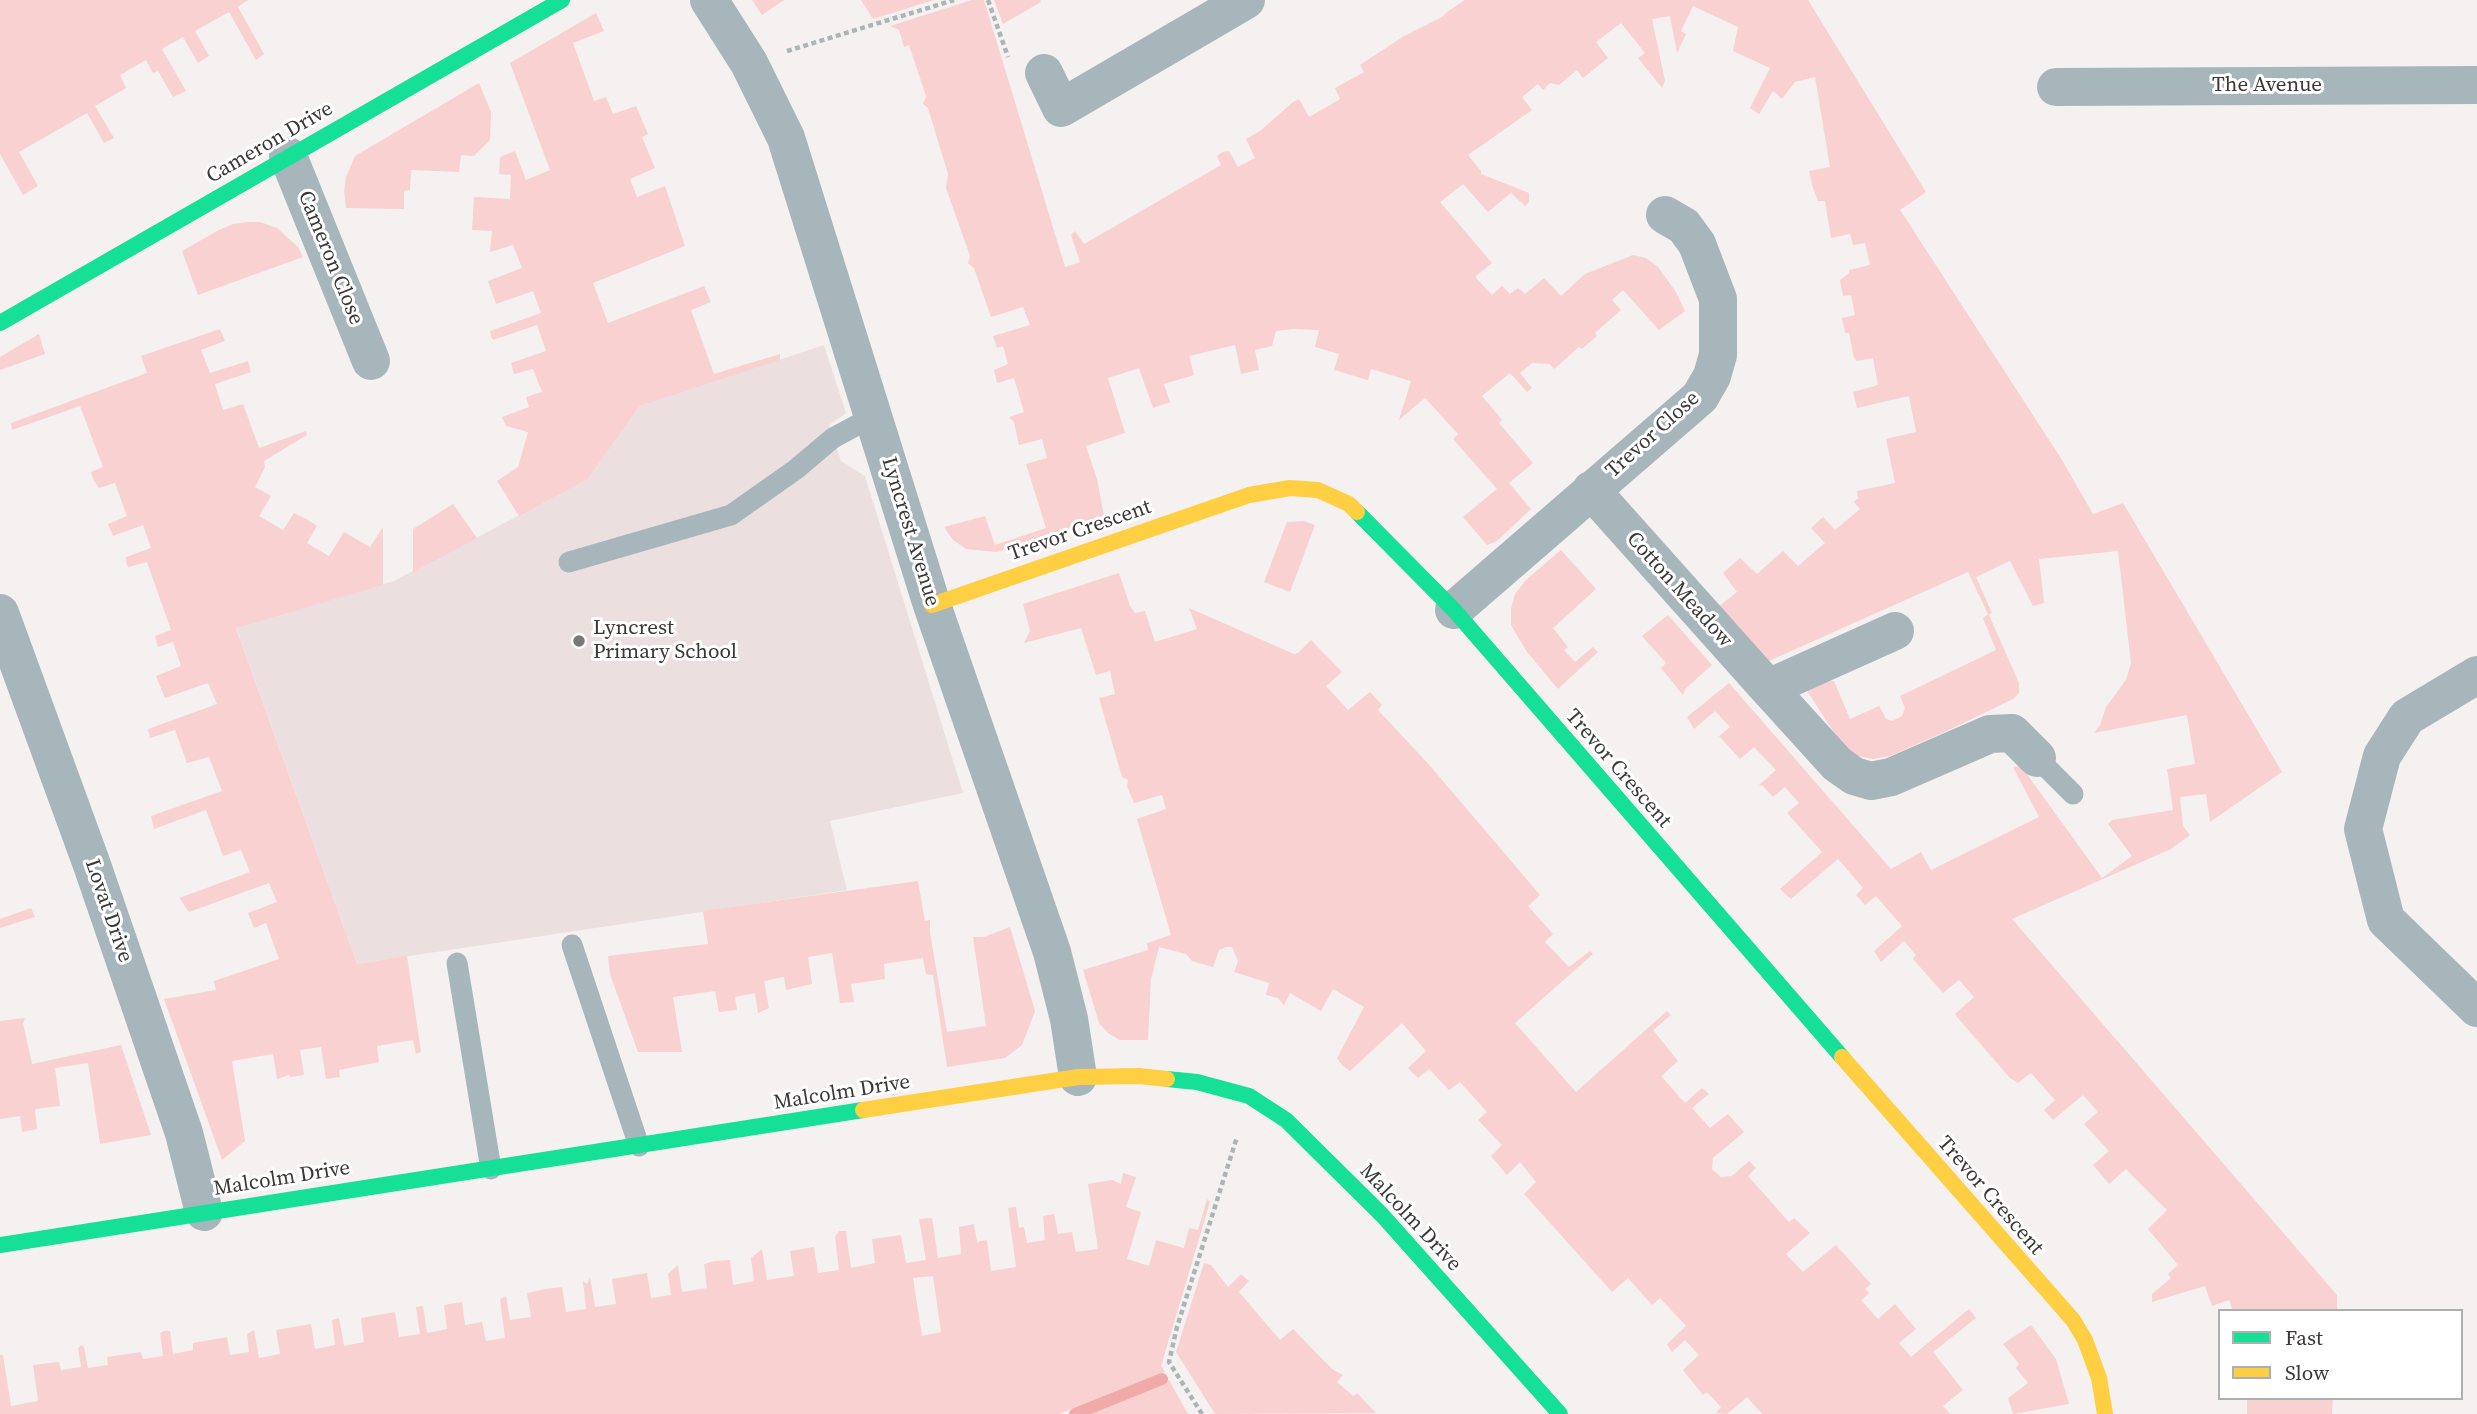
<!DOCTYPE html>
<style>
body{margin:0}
#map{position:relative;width:2477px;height:1414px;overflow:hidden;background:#f5f1f1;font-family:"Source Serif 4",serif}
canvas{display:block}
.legend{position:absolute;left:2218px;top:1309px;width:245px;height:91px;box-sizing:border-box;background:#fff;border:2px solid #b0afaf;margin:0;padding:9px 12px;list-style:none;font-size:21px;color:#3a3737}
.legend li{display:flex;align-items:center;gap:14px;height:35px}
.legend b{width:35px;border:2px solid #b0afaf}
</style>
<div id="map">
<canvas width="2477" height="1414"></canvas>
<ul class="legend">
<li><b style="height:9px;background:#16e098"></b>Fast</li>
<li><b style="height:9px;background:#ffcf43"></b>Slow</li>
</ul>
</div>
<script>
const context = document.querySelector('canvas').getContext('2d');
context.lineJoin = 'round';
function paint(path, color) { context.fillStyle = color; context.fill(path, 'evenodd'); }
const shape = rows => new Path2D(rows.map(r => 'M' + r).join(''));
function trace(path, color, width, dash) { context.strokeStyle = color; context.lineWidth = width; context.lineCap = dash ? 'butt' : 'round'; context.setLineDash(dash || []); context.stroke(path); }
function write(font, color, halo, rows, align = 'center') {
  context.font = font + ' "Source Serif 4",serif'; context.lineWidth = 6; context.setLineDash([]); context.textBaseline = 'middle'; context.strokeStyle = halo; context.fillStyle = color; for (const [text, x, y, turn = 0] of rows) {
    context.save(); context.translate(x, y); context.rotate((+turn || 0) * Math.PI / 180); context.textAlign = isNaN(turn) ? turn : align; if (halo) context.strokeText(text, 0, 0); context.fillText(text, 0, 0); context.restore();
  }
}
const built = shape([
 [824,345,846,413,829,425,841,461,865,476,963,793,830,821,847,890,357,964,236,627,394,581,588,479,640,406]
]);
const green = shape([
 [0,0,248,0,238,7,264,54,256,60,229,12,195,31,209,56,198,63,183,37,162,49,186,91,173,97,158,71,153,73,146,60,120,75,126,88,95,106,114,138,104,143,87,113,19,152,38,186,23,195,0,154],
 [752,0,784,0,762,15],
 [861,0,934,0,873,19],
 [972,0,984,0,1065,267,1080,262,1071,235,1075,231,1084,244,1221,165,1217,156,1223,152,1229,151,1238,167,1255,158,1246,139,1260,131,1293,102,1299,99,1309,117,1340,99,1335,88,1364,72,1360,65,1404,36,1442,17,1447,12,1465,0,1808,0,1926,192,1900,210,1906,219,2062,460,2093,514,2123,503,2282,772,2210,822,2206,794,2180,797,2183,826,2190,835,2171,849,2012,919,2330,1287,2337,1295,2337,1311,2233,1311,2229,1300,2212,1306,2205,1286,2152,1302,2152,1294,2171,1278,2168,1274,2178,1265,2148,1229,2167,1210,2126,1169,2109,1184,2093,1165,2109,1151,2084,1124,2098,1112,2083,1095,2053,1120,2044,1110,2055,1100,2031,1073,2018,1083,2010,1078,1958,1018,1955,1014,1974,997,1959,980,1943,993,1913,959,1916,955,1904,941,1881,962,1874,951,1902,926,1876,896,1865,905,1856,895,1863,888,1838,859,1791,899,1780,889,1822,852,1787,813,1799,803,1785,787,1773,797,1763,786,1759,785,1776,770,1754,747,1740,759,1719,736,1730,727,1715,711,1694,729,1687,717,1729,683,1891,869,1921,852,1931,870,2039,817,2013,767,2021,766,2102,878,2132,856,2108,824,2112,820,2173,810,2167,769,2195,764,2187,715,2094,733,2100,725,2106,707,2126,680,2131,663,2118,551,2039,559,2044,603,2033,606,2010,561,1976,577,1992,613,1989,615,2019,683,2019,693,2013,699,1949,730,1890,756,1873,759,1859,756,1844,748,1802,683,1834,681,1850,719,1879,706,1886,719,1892,721,1902,716,1905,708,1900,696,1996,650,1983,618,1988,614,1968,572,1760,665,1718,607,1737,592,1723,573,1740,558,1757,574,1783,551,1798,566,1825,543,1811,528,1823,517,1835,530,1860,509,1854,502,1858,498,1857,491,1895,483,1886,439,1916,432,1909,396,1857,408,1853,392,1878,385,1873,358,1857,361,1854,358,1849,333,1845,333,1842,318,1855,315,1851,295,1843,296,1840,280,1849,273,1849,270,1870,265,1865,243,1853,245,1850,234,1831,238,1825,201,1818,201,1813,188,1809,171,1830,167,1815,77,1795,82,1782,99,1773,91,1759,114,1750,108,1770,68,1733,51,1738,27,1693,6,1681,31,1686,34,1677,53,1670,16,1652,19,1665,81,1662,88,1638,58,1645,53,1621,23,1596,42,1608,58,1583,78,1577,70,1559,85,1550,83,1543,90,1538,84,1522,97,1532,110,1468,155,1481,171,1481,174,1529,193,1529,202,1525,206,1511,193,1488,212,1463,184,1440,202,1492,263,1475,277,1492,295,1502,286,1510,294,1518,288,1525,294,1544,278,1561,296,1585,274,1633,255,1646,258,1658,267,1676,292,1685,311,1659,330,1623,290,1612,300,1621,310,1595,333,1597,336,1582,349,1579,347,1554,369,1550,364,1532,363,1520,373,1532,388,1527,392,1510,373,1482,396,1502,420,1499,423,1533,463,1509,483,1531,509,1497,541,1487,545,1463,517,1497,489,1453,439,1458,434,1425,398,1399,420,1411,381,1371,369,1368,380,1334,370,1339,354,1315,347,1319,330,1293,329,1276,331,1272,346,1255,350,1259,370,1241,374,1235,345,1189,356,1194,375,1164,384,1170,402,1153,408,1139,368,1108,378,1125,433,1086,446,1097,479,1104,516,997,552,966,549,953,540,944,527,985,516,995,545,1046,528,1026,464,1047,458,1042,439,1019,445,1014,422,1009,417,1024,412,1014,378,997,383,994,370,1008,364,1003,346,997,348,993,336,1030,325,1023,307,991,317,974,268,968,263,970,256,946,188,948,174,928,108,923,104,926,96,909,45,904,47,899,30,890,26],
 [994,0,1040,0,1041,2,1003,24],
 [596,13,604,31,573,43,594,101,606,97,613,114,636,106,648,134,642,137,655,168,630,179,637,197,665,186,685,246,593,283,608,323,704,286,711,302,691,310,714,374,780,354,780,360,640,406,588,479,519,516,497,481,518,467,528,432,506,426,502,417,529,407,526,397,542,392,533,369,514,374,511,363,546,351,537,325,493,340,491,336,490,331,541,313,533,291,496,304,488,281,522,268,513,245,490,252,492,231,472,230,474,197,510,199,511,175,499,174,500,157,515,151,526,180,550,170,510,63],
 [479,83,491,112,490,140,474,156,461,155,459,172,411,170,410,190,404,191,404,209,346,208,344,191,346,177,355,156],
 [247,222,260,222,277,228,298,247,303,257,198,295,182,251,219,230,233,224],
 [220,329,225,341,201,350,210,373,248,361,251,372,215,384,223,410,243,404,259,448,306,431,307,435,264,461,265,467,255,487,271,496,259,516,283,530,294,513,308,520,317,526,307,543,329,556,344,532,370,547,383,527,383,585,236,628,357,964,407,956,421,1052,416,1054,413,1040,377,1046,379,1062,339,1070,340,1077,326,1079,321,1047,300,1050,304,1075,290,1077,289,1075,277,1079,273,1054,232,1061,245,1141,222,1160,164,999,216,990,214,981,279,959,266,923,254,928,248,913,277,902,269,883,189,912,179,898,250,872,241,850,223,856,206,810,154,829,151,816,222,791,209,757,187,763,175,730,150,738,148,729,217,704,208,683,165,698,156,676,181,666,173,642,158,647,155,636,171,630,147,562,128,567,126,562,126,557,151,548,143,525,113,536,108,524,127,516,115,483,99,488,93,479,91,472,103,467,80,406,12,430,11,423,147,373,141,356],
 [39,334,45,354,0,370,0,357],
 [453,504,477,538,413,572,413,529],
 [1304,521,1315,525,1290,592,1264,582,1287,522],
 [1561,550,1596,589,1553,628,1568,647,1564,650,1575,662,1593,647,1598,652,1558,689,1527,652,1511,625,1511,609,1515,594,1526,580],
 [1119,573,1130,606,1135,613,1145,611,1155,642,1197,629,1189,608,1294,654,1298,653,1311,640,1342,672,1326,686,1348,710,1370,692,1382,705,1378,710,1432,768,1540,895,1528,906,1553,934,1545,942,1569,967,1590,951,1593,954,1515,1023,1576,1092,1667,1011,1671,1015,1653,1030,1678,1061,1661,1076,1685,1103,1702,1088,1709,1094,1692,1108,1710,1128,1728,1114,1744,1132,1713,1158,1712,1169,1721,1177,1732,1176,1749,1161,1756,1168,1748,1176,1789,1222,1794,1218,1810,1233,1786,1254,1803,1272,1836,1245,1871,1284,1865,1289,1869,1293,1861,1300,1878,1319,1895,1304,1916,1329,1899,1343,1911,1357,1969,1309,1976,1318,1933,1352,1963,1390,1943,1406,1950,1414,1762,1414,1747,1397,1727,1414,1716,1413,1721,1407,1707,1392,1703,1395,1683,1370,1699,1355,1685,1340,1672,1352,1667,1344,1686,1326,1660,1298,1652,1305,1628,1278,1612,1292,1524,1194,1536,1182,1520,1162,1507,1175,1491,1156,1502,1145,1478,1120,1487,1112,1460,1082,1449,1090,1429,1069,1418,1078,1408,1068,1426,1051,1402,1023,1350,1071,1342,1065,1337,1058,1364,1007,1333,989,1321,1011,1290,993,1284,1005,1278,998,1266,995,1269,983,1234,972,1238,961,1232,947,1226,947,1219,950,1213,967,1192,961,1186,954,1159,947,1151,979,1148,1040,1120,1040,1108,1033,1099,1023,1083,970,1148,950,1147,943,1171,935,1137,819,1166,809,1162,795,1134,803,1127,786,1128,780,1122,777,1099,698,1115,694,1110,671,1096,675,1081,628,1024,643,1030,631,1023,604],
 [1668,615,1712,665,1685,689,1683,695,1661,668,1666,663,1642,636],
 [918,881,925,921,930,920,930,933,947,1032,986,1026,973,937,984,937,1010,927,1035,1011,1022,1045,1005,1058,947,1067,933,975,926,974,923,958,884,964,885,979,851,984,854,1002,840,1003,832,953,808,957,812,984,786,990,784,977,764,981,769,1008,758,1013,755,993,735,997,737,1010,719,1012,715,991,673,997,682,1052,638,1052,610,974,608,956,708,944,703,911],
 [31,908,35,917,0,928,0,919],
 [25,1018,23,1023,32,1064,121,1045,151,1135,100,1144,88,1063,55,1068,60,1106,35,1109,37,1129,22,1132,20,1116,0,1119,0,1021],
 [1123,1173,1136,1177,1126,1207,1141,1212,1127,1259,1149,1266,1156,1240,1184,1248,1189,1228,1198,1230,1207,1199,1210,1202,1161,1366,1165,1372,1059,1414,0,1414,0,1355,3,1355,11,1406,38,1401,33,1365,59,1362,61,1370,81,1367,78,1348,81,1345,84,1347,88,1368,108,1365,107,1357,141,1352,143,1359,163,1356,160,1333,164,1331,170,1331,173,1354,193,1350,193,1343,227,1337,230,1355,249,1352,247,1334,254,1330,259,1358,280,1354,276,1330,311,1324,315,1349,335,1345,332,1320,339,1318,344,1346,364,1342,361,1318,395,1312,399,1337,420,1334,416,1307,423,1306,427,1333,447,1329,444,1305,462,1302,465,1325,482,1322,486,1341,505,1338,500,1299,506,1296,510,1320,531,1317,527,1293,545,1289,562,1287,566,1312,586,1309,583,1281,587,1284,590,1277,595,1307,616,1304,612,1279,647,1273,651,1298,671,1295,668,1274,678,1265,682,1292,707,1288,704,1264,715,1261,730,1260,733,1285,754,1281,751,1258,762,1249,767,1280,794,1276,790,1251,814,1247,818,1273,839,1270,835,1237,839,1231,846,1231,851,1268,875,1263,872,1239,901,1235,906,1263,926,1260,919,1219,932,1218,938,1258,961,1254,959,1227,974,1224,977,1242,987,1240,991,1271,1016,1267,1008,1208,1016,1207,1019,1228,1024,1227,1027,1243,1045,1240,1043,1216,1054,1214,1058,1234,1072,1232,1076,1252,1098,1249,1088,1184,1112,1180,1121,1184],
 [933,1276,941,1332,922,1336,913,1278],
 [1204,1263,1211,1265,1228,1287,1241,1274,1249,1281,1239,1292,1280,1340,1293,1329,1332,1369,1343,1375,1337,1382,1353,1396,1357,1393,1376,1413,1215,1414,1176,1352],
 [2031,1325,2056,1359,2069,1404,2013,1414,2008,1398,2028,1383,2016,1368,2019,1364,2003,1344],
 [1169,1380,1188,1414,1087,1414,1090,1413],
 [2247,1398,2333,1398,2332,1414,2247,1414]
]);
const stream = shape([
 [1075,1414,1162,1379]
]);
const path = shape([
 [988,0,1008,57],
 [787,51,954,0],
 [1202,1414,1169,1362,1177,1327,1237,1137]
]);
const lane = shape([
 [569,562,731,515,795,470,833,438,874,416],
 [2037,758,2073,794],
 [572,945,639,1146],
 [457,963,491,1169]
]);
const street = shape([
 [709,0,749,63,786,138,932,605,1052,952,1069,1019,1078,1077],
 [1044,73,1061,108,1246,0],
 [2056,87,2477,85],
 [288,156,371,361],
 [1591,490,1768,688,1895,631],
 [1454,610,1700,397,1712,376,1718,355,1718,299,1697,244,1684,226,1665,215],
 [0,613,92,865,184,1133,204,1212],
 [2477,675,2407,717,2382,756,2363,829,2386,920,2477,1008],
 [1768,688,1837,764,1854,776,1871,781,1891,777,1990,734,2012,733,2037,758]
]);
const fast = shape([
 [0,323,562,0],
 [1357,512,1454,610,1842,1057],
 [1167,1079,1197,1082,1249,1096,1286,1120,1382,1215,1560,1414],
 [0,1245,863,1110]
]);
const slow = shape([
 [932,605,1249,495,1290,488,1318,490,1349,504,1357,512],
 [1842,1057,2073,1320,2085,1340,2099,1378,2105,1414],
 [863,1110,1078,1077,1139,1076,1167,1079]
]);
const markers = [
 [579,641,7,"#7b7878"]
];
const streetNames = [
 ["The Avenue",2267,86],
 ["Cameron Drive",270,143,-30],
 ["Cameron Close",330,258,68],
 ["Trevor Close",1653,435,-42],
 ["Trevor Crescent",1080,531,-19],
 ["Lyncrest Avenue",910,532,73],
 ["Cotton Meadow",1679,590,48],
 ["Trevor Crescent",1618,769,49],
 ["Lovat Drive",108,911,71],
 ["Malcolm Drive",842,1093,-9],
 ["Malcolm Drive",282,1179,-9],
 ["Trevor Crescent",1990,1196,49],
 ["Malcolm Drive",1410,1218,47]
];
const poiNames = [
 ["Lyncrest",593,629],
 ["Primary School",593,653]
];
paint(built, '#ebe0df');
paint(green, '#f8d1d0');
trace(stream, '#f1aaaa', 12);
trace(path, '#aab5b7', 4.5, [5, 3.5]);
trace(lane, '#a7b6bb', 21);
trace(street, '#a7b6bb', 38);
trace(fast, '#16e098', 16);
trace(slow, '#ffcf43', 16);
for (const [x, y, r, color] of markers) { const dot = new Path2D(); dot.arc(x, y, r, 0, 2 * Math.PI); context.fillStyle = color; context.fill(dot); trace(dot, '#fff', 2.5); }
write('21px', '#3a3737', '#fff', streetNames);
write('21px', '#3a3737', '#fff', poiNames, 'left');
</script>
